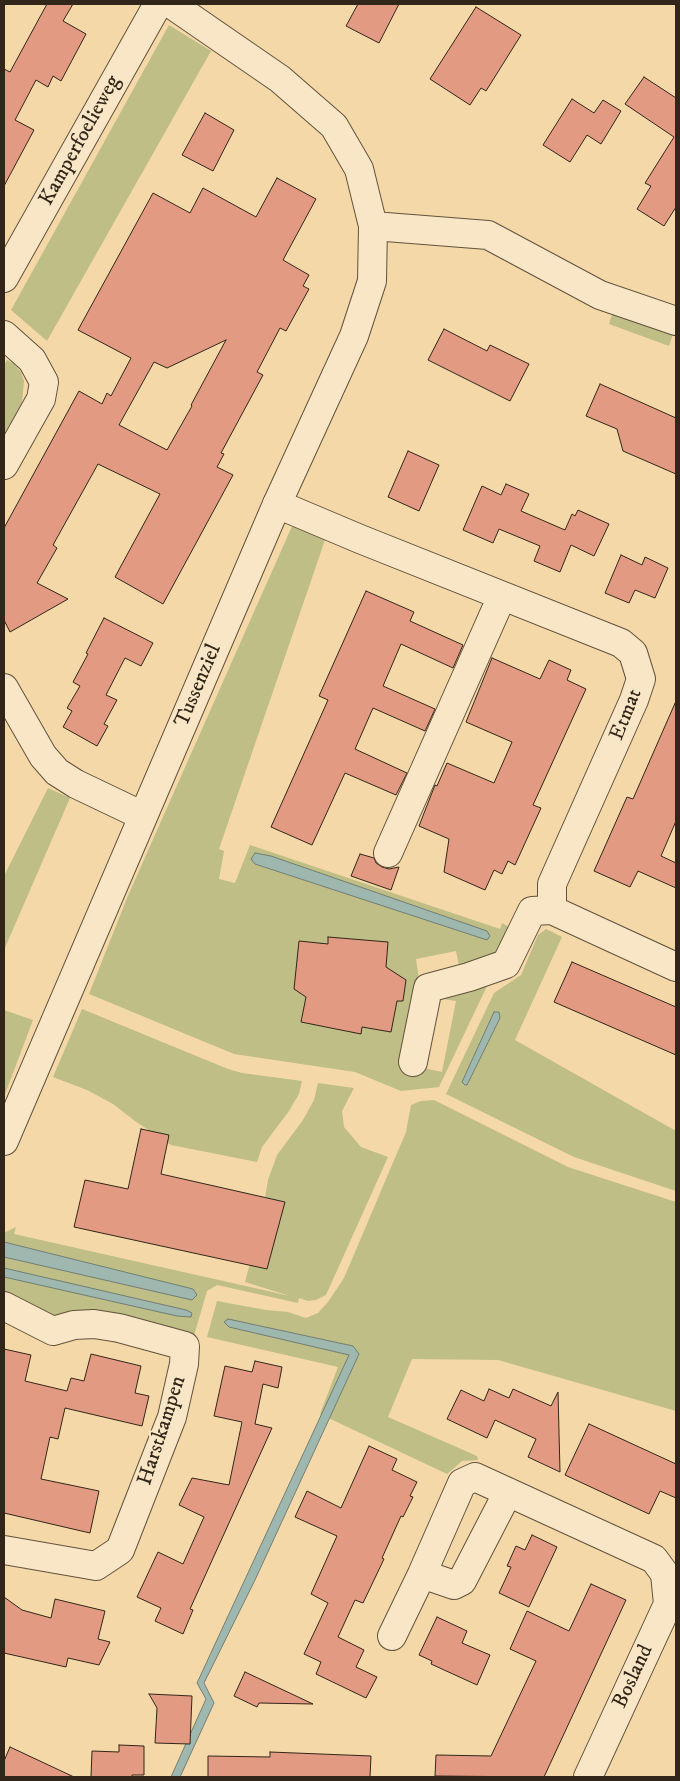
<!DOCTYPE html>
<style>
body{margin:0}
#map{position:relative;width:680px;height:1781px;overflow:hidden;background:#f4d8a8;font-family:"IM FELL DW Pica",serif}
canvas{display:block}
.frame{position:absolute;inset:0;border:5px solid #312619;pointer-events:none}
</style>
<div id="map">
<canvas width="680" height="1781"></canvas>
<div class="frame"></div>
</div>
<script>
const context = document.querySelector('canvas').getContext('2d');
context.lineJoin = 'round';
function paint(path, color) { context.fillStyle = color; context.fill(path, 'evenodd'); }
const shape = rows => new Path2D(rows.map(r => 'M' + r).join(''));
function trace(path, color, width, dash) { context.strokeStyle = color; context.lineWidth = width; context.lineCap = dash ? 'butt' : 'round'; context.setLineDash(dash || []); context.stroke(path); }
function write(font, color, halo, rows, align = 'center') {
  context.font = font + ' "IM FELL DW Pica",serif'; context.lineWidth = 4; context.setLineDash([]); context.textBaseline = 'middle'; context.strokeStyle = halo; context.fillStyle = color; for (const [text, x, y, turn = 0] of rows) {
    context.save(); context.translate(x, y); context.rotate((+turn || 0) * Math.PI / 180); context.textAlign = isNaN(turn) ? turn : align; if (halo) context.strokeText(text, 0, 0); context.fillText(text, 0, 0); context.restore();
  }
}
const green = shape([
 [169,25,211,51,47,341,11,310],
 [613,311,673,334,669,346,609,324],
 [7,360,14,364,21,372,24,381,22,403,4,434,4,366],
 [293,524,326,537,219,849,224,851,219,879,235,883,250,845,500,929,502,923,511,928,497,958,460,970,456,951,416,959,419,979,404,1064,442,1072,456,1001,437,998,488,984,439,1087,401,1091,355,1072,234,1054,89,994,127,898],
 [48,788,70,798,4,950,4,876],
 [546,929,562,937,515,1040,676,1131,676,1191,574,1157,446,1094,494,993,521,975,538,935],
 [82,1009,228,1069,242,1073,302,1081,299,1094,289,1111,262,1147,257,1162,171,1145,135,1121,113,1104,87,1090,53,1077],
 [4,1010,33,1020,4,1097],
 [318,1083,354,1088,342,1111,344,1127,361,1147,388,1157,326,1295,316,1300,308,1301,299,1298,298,1303,217,1285,207,1291,193,1339,63,1321,4,1299,4,1233,16,1227,14,1234,290,1296,245,1282,261,1222,268,1180,277,1155,303,1120,314,1100],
 [434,1100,568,1167,676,1202,676,1411,498,1360,412,1359,388,1417,477,1456,478,1460,462,1461,447,1474,320,1414,338,1367,207,1337,217,1301,266,1310,288,1312,306,1318,318,1313,328,1302,344,1278,406,1132,411,1105,421,1101]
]);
const water = shape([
 [255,853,271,856,487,931,490,936,487,940,255,864,251,859,255,853],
 [494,1012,499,1012,500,1018,467,1085,465,1085,462,1082,494,1012],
 [4,1242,193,1289,197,1295,192,1300,4,1257,4,1242],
 [4,1268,186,1310,192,1313,191,1317,177,1316,4,1277,4,1268],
 [228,1319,353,1346,359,1354,255,1580,204,1683,214,1703,180,1777,171,1777,206,1699,197,1683,349,1355,229,1327,224,1322,228,1319]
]);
const building = shape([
 [47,4,73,4,63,21,86,34,61,81,53,76,48,87,36,80,15,120,34,130,4,186,4,69,10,72,47,4],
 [358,4,399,4,379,43,346,26,358,4],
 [476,7,521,35,486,91,481,88,470,105,430,79,476,7],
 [644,77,676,98,676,207,664,226,637,209,651,186,645,183,674,137,625,104,644,77],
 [572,99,594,113,603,100,621,111,601,144,587,135,570,162,543,145,572,99],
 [205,113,234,130,213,171,182,155,205,113],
 [277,178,316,199,283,260,309,275,303,286,309,289,286,331,280,328,257,372,263,375,221,453,224,454,217,467,233,475,163,604,115,577,160,494,98,464,53,545,57,548,37,583,68,599,10,632,4,620,4,528,79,391,102,404,107,393,111,396,131,358,78,330,153,193,190,213,203,188,256,217,277,178],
 [226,340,191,405,192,406,167,450,119,425,154,362,167,368,226,340],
 [444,329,487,351,490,345,529,364,510,401,428,360,444,329],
 [600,384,676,418,676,474,623,451,617,429,586,416,600,384],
 [408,451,439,465,419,511,388,497,408,451],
 [506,484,529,494,521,511,565,530,572,514,575,516,578,510,609,524,594,556,571,545,560,572,534,561,540,546,499,529,493,543,463,530,482,486,501,495,506,484],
 [621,555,642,565,645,557,668,568,655,598,635,590,629,603,605,593,621,555],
 [366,591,414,612,410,621,463,645,453,668,401,644,383,686,435,709,426,729,425,731,373,708,355,749,407,773,396,795,345,773,312,845,271,827,328,700,319,696,366,591],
 [104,618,153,643,141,666,125,658,106,695,117,700,104,724,108,726,97,746,63,727,72,711,67,708,80,686,73,682,88,654,86,653,104,618],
 [492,658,540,679,549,660,571,670,567,680,586,689,533,805,541,808,515,865,508,861,502,874,494,870,485,890,444,872,449,839,419,826,435,785,437,786,447,763,494,783,512,742,466,722,492,658],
 [676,701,676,821,661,856,676,863,676,888,638,871,630,887,594,871,627,797,633,799,676,701],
 [360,854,374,858,376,863,382,867,389,869,399,867,391,890,351,876,360,854],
 [328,937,388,942,386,967,406,980,403,1001,397,1001,391,1032,362,1027,361,1034,301,1022,306,997,294,989,299,941,328,944,328,937],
 [572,962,676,1007,676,1055,554,1002,572,962],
 [141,1129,169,1135,161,1174,285,1202,267,1269,74,1227,85,1180,128,1189,141,1129],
 [4,1349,31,1355,25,1381,67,1391,71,1378,84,1381,91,1354,141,1366,135,1393,149,1396,142,1426,65,1408,58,1439,50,1437,41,1479,99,1491,90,1533,4,1513,4,1349],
 [255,1361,282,1367,278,1388,263,1384,255,1424,272,1428,190,1609,193,1610,183,1634,155,1621,161,1608,137,1597,158,1552,183,1564,204,1517,179,1505,192,1478,229,1485,242,1422,214,1416,225,1366,252,1372,255,1361],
 [489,1389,509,1398,513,1389,551,1406,558,1392,560,1472,528,1457,536,1439,495,1420,487,1438,447,1419,461,1390,484,1401,489,1389],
 [589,1424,676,1464,676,1498,660,1491,649,1514,565,1475,589,1424],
 [369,1446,397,1459,392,1470,417,1482,410,1496,413,1497,403,1517,401,1516,382,1558,384,1559,363,1603,355,1600,338,1637,364,1650,356,1667,377,1677,366,1698,316,1674,321,1662,304,1654,328,1603,311,1594,337,1536,295,1517,307,1491,341,1508,369,1446],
 [532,1535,557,1547,529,1607,499,1593,511,1567,507,1566,516,1546,525,1550,532,1535],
 [591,1584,626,1600,544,1777,435,1776,436,1755,491,1756,536,1661,510,1649,527,1611,569,1631,591,1584],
 [4,1597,22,1610,51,1618,55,1599,105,1611,98,1639,110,1642,99,1665,68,1658,66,1667,4,1653,4,1597],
 [437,1617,467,1631,462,1643,490,1655,477,1685,431,1664,432,1661,419,1655,437,1617],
 [245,1672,313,1704,259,1703,257,1707,234,1696,245,1672],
 [149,1694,192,1696,190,1744,155,1743,157,1708,149,1694],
 [119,1745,144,1746,144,1775,132,1775,132,1777,91,1777,92,1751,119,1752,119,1745],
 [10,1747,74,1777,4,1777,4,1761,10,1747],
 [270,1752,371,1756,370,1777,208,1777,208,1756,270,1757,270,1752]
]);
const minor = shape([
 [373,226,488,235,600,295,676,321],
 [4,278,158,4],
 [4,335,32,360,44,382,41,399,4,465],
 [277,504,360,539,621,643,633,653,641,679,634,700,552,884,552,910,676,967],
 [4,688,43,756,57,772,76,784,143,816],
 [388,853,502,596],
 [413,1062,428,988,469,977,506,964,532,911,552,910],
 [4,1306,53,1331,74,1325,94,1324,119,1328,185,1346,184,1364,172,1417,120,1550,96,1566,4,1550],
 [422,1574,454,1585,462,1581,508,1492],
 [392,1636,422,1574,462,1483,475,1477,654,1559,665,1574,668,1604,588,1777]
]);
const tertiary = shape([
 [4,1141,277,504,354,336,372,281,373,226,359,169,334,126,280,79,171,4]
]);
const streetNames = [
 ["Kamperfoelieweg",81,141,-61],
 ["Tussenziel",199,686,-67],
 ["Etmat",627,715,-68],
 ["Harstkampen",163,1431,-72],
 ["Bosland",634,1677,-65]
];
paint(green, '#bebe86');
paint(water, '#9eb8b0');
trace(water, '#727e74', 1);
paint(building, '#e39a83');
trace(building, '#312619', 1);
trace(minor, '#62523d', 30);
trace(tertiary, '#62523d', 30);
trace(minor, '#f8e6c6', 28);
trace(tertiary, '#f8e6c6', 28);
write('21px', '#312619', '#f8e6c6', streetNames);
</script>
